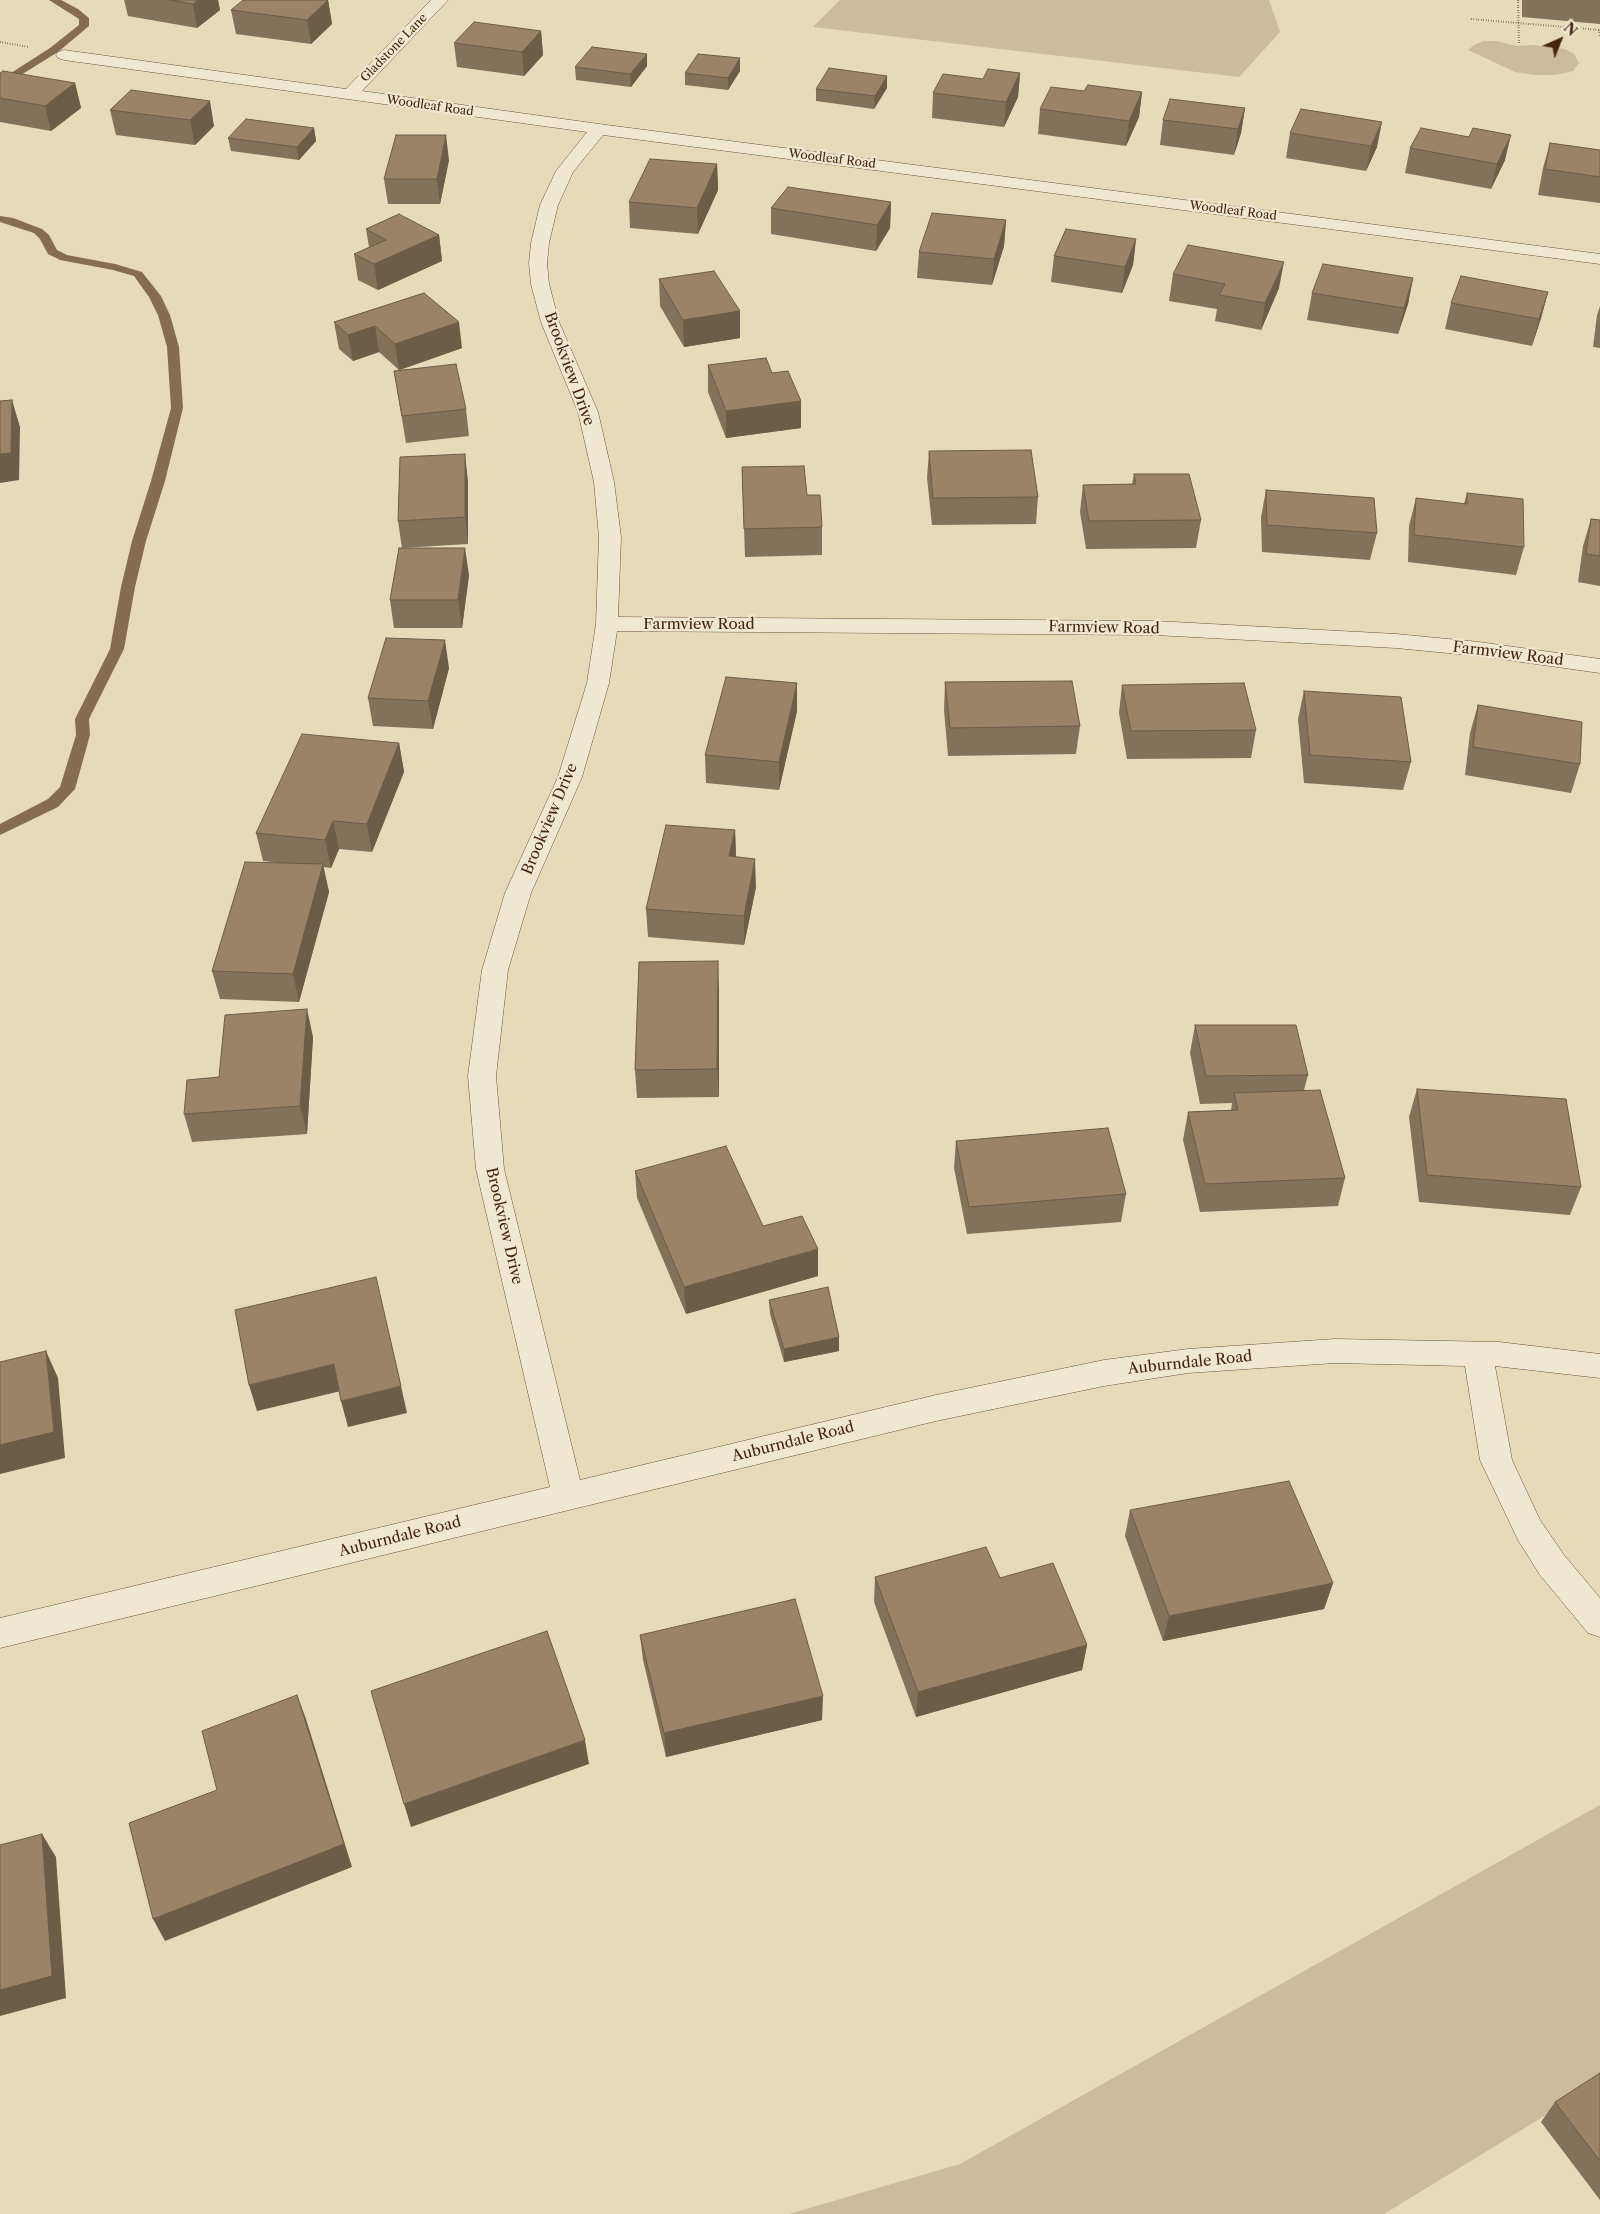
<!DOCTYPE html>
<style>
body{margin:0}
#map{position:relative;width:1600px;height:2214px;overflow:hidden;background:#e7dab9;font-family:"Libre Caslon Text",serif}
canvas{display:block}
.north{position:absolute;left:1535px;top:15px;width:50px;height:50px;-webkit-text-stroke:4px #efe7d2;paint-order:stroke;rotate:44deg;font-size:14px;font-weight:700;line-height:20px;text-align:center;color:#46250f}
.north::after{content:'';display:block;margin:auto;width:18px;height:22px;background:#46250f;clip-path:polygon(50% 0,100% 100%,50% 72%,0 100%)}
</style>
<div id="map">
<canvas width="1600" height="2214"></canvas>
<div class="north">N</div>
</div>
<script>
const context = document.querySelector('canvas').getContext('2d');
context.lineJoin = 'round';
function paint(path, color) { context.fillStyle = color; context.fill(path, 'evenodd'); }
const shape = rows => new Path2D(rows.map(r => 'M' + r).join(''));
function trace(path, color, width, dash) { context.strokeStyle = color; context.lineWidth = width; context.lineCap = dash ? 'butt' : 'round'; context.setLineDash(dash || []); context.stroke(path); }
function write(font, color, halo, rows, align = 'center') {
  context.font = font + ' "Libre Caslon Text",serif'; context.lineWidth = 4.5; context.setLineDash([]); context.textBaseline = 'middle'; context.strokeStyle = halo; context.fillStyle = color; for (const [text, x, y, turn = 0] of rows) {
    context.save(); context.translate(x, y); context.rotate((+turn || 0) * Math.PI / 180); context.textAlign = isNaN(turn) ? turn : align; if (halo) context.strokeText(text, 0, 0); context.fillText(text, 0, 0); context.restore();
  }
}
const green = shape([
 [840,0,1269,0,1280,32,1239,77,813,27],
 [1484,41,1496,41,1517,46,1534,45,1565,49,1574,54,1579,63,1573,71,1555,75,1535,75,1515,72,1468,50,1474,45],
 [1600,1805,1600,2082,1384,2214,789,2214,960,2164]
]);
const stream = shape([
 [49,0,61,0,78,9,89,18,89,26,58,52,0,88,0,80,50,48,79,25,79,19,49,0],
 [0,216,13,218,42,229,49,235,57,250,67,255,115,264,142,272,161,296,170,315,179,347,183,408,165,481,146,541,135,587,124,649,89,719,90,735,75,789,58,807,0,835,0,824,48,799,60,787,76,735,75,719,110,649,121,587,132,541,151,481,171,408,167,347,158,315,149,297,134,276,113,270,60,260,48,254,40,239,34,233,0,222,0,216]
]);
const path = shape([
 [1518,0,1519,45],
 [1471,19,1600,30],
 [1599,30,1600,37],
 [0,42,29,47]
]);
const minor = shape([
 [431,0,448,0,362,91,599,124,1600,254,1600,264,603,135,573,172,558,205,549,243,547,263,549,284,559,322,598,412,614,482,621,537,618,617,1155,621,1396,634,1479,642,1600,659,1600,673,1479,656,1396,648,1155,635,617,631,609,683,582,777,531,893,508,970,496,1076,504,1169,580,1480,936,1395,1104,1360,1188,1349,1335,1339,1499,1342,1600,1354,1600,1378,1495,1366,1512,1460,1540,1520,1564,1555,1600,1598,1600,1637,1588,1633,1540,1575,1518,1540,1480,1460,1465,1366,1335,1363,1188,1373,1104,1386,936,1421,0,1648,0,1618,550,1487,476,1169,468,1076,482,970,505,893,558,777,587,683,596,624,599,537,594,482,578,412,541,322,531,284,529,263,531,243,540,205,556,171,587,132,64,60,58,58,56,55,58,52,64,50,346,89,431,0]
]);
const wall = shape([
 [124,0,218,0,220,10,197,28,128,16],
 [328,0,332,24,311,44,236,34,231,10],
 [1522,0,1600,0,1600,24,1522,17],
 [541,31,543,55,524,76,457,67,454,43],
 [647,66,631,87,576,80,575,67],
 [740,71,728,90,685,85,685,73],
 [0,73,75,83,81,108,51,131,0,122],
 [1020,73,1018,97,1004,127,932,118,933,93,983,79],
 [887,76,887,88,874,109,816,101,816,89],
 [131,90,214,126,195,145,116,135,110,110],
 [1084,91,1142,92,1139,117,1126,146,1038,134,1040,109],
 [1245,108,1241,133,1234,155,1160,145,1163,120],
 [314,128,316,141,299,160,231,151,228,138],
 [1290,133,1377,147,1366,171,1286,158],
 [1550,143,1600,150,1600,203,1538,195,1543,168],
 [1410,148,1505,160,1491,189,1405,173],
 [449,160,440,204,388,204,384,179],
 [717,164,718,190,698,234,630,228,629,202],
 [891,202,890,228,876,251,771,234,771,208],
 [1006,220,1004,246,992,285,917,278,919,252],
 [366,229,439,235,442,261,378,290,358,280,354,254,369,247],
 [1136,239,1133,265,1122,293,1051,282,1054,256],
 [1173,274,1279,288,1261,330,1215,321,1217,309,1169,301],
 [1413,278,1408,304,1398,334,1307,320,1312,293],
 [659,279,740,311,740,338,684,347,660,306],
 [1548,292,1541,318,1532,346,1445,329,1451,303],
 [424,293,462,348,400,370,466,409,469,436,406,443,394,371,399,370,379,352,353,361,339,349,334,322],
 [1600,306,1600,348,1593,347,1597,315],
 [708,365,772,373,801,428,726,438,708,392],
 [929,451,1038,497,1036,524,932,525,927,478],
 [742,467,807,495,822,527,822,555,745,557],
 [1134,474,1201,520,1196,548,1086,549,1080,512,1083,485,1132,484],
 [468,481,468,544,402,548,398,521],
 [1266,490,1377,533,1370,560,1262,552,1261,517],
 [1467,493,1524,547,1516,575,1408,562,1409,526,1416,498,1464,504],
 [1591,519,1600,520,1600,586,1578,582,1583,546],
 [469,575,462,628,394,628,390,600],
 [449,668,433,729,373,726,368,698],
 [945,682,1080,726,1076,754,948,756,944,710],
 [1122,685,1256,730,1251,758,1127,759,1119,713],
 [1304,691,1411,762,1403,790,1304,783,1298,719],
 [1478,705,1580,764,1571,793,1465,775,1470,733],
 [797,711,779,790,706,783,705,755],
 [399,743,404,772,372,852,339,849,331,868,323,867,329,892,299,1002,220,999,212,971,279,863,263,861,256,833],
 [735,830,736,857,756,887,744,945,648,937,646,909],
 [719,989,719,1097,637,1098,635,1070],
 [1195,1025,1308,1075,1304,1090,1345,1178,1338,1206,1200,1212,1183,1140,1188,1112,1231,1110,1232,1103,1200,1104,1190,1053],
 [313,1037,307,1134,192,1142,184,1114],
 [1417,1089,1581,1187,1570,1215,1419,1202,1409,1117],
 [956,1141,1126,1194,1121,1222,967,1234,954,1168],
 [635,1171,818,1276,686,1314,637,1198],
 [769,1300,839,1351,784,1362,770,1314],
 [1130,1510,1333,1583,1324,1609,1163,1641,1125,1536],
 [875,1577,1000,1578,1087,1645,1082,1670,916,1717,874,1602],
 [640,1635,822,1720,666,1757,643,1660],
 [1600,2073,1600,2200,1541,2122,1555,2102]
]);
const shadedWall = shape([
 [198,0,218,0,220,10,197,28,193,4],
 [328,0,332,24,311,44,307,20],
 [541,31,543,55,524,76,522,52],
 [647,54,647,66,631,87,630,74],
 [740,58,740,71,728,90,728,78],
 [1020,73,1018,97,1004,127,1006,102],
 [887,76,887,88,874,109,875,96],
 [75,83,81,108,51,131,45,106],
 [1142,92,1139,117,1126,146,1129,121],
 [210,101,214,126,195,145,190,120],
 [1245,108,1241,133,1234,155,1238,129],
 [1382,122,1377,147,1366,171,1371,146],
 [314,128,316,141,299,160,297,147],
 [446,135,449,160,440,204,437,179],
 [1511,135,1505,160,1491,189,1497,164],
 [717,164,718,190,698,234,697,208],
 [891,202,890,228,876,251,877,225],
 [1006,220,1004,246,992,285,994,259],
 [439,235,442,261,378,290,374,264],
 [1136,239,1133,265,1122,293,1125,267],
 [1284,262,1279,288,1261,330,1265,303],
 [1413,278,1408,304,1398,334,1404,308],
 [1548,292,1541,318,1532,346,1539,319],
 [740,311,740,338,684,347,683,320],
 [459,322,462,348,399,370,395,344],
 [375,326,379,352,353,361,348,335],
 [12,400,20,427,19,480,0,483,0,454],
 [801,401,801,428,726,438,726,411],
 [465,454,468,481,468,544,465,517],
 [465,548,469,575,462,628,458,600],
 [445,640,449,668,433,729,428,701],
 [797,683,797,711,779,790,779,762],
 [399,743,404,772,372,852,367,824],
 [333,821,339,849,331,868,325,840],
 [735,830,736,858,729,856],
 [755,859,756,887,744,945,744,916],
 [323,864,329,892,299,1002,293,974],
 [718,961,719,989,719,1097,717,1069],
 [307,1009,313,1037,307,1134,300,1106],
 [818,1249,818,1276,686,1314,684,1287],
 [839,1337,839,1351,784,1362,784,1349],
 [46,1351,58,1378,65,1458,0,1474,0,1445],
 [334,1364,341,1391,257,1411,249,1385],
 [401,1386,407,1413,348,1427,341,1401],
 [1333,1583,1324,1609,1163,1641,1169,1616],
 [1087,1645,1082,1670,916,1717,918,1692],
 [297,1695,306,1719,352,1867,165,1941,153,1919],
 [823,1696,822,1720,666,1757,664,1733],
 [585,1740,589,1764,411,1827,404,1804],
 [42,1834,56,1857,66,1998,0,2016,0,1990]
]);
const building = shape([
 [170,0,198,0,193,4,170,0],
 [243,0,328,0,307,20,231,10,243,0],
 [474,22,541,31,522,52,454,43,474,22],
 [592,47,647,54,630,74,575,67,592,47],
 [698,54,740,58,728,78,685,73,698,54],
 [829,68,887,76,875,96,816,89,829,68],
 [988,69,1020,73,1006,102,933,93,943,74,983,79,988,69],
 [3,71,75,83,45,106,0,98,0,73,3,71],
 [1088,85,1142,92,1129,121,1040,109,1051,87,1084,91,1088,85],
 [131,90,210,101,190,120,110,110,131,90],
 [1170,99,1245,108,1238,129,1163,120,1170,99],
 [1301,109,1382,122,1371,146,1290,133,1301,109],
 [246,119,314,128,297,147,228,138,246,119],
 [1421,128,1469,137,1473,128,1511,135,1497,164,1410,148,1421,128],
 [396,135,446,135,437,179,384,179,396,135],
 [1550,143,1600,150,1600,177,1545,169,1550,143],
 [650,159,717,164,697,208,629,202,650,159],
 [788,187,891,202,877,225,771,208,788,187],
 [932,213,1006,220,994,259,919,252,932,213],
 [399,214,439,235,374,264,354,254,386,240,366,229,399,214],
 [1066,229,1136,239,1125,267,1054,256,1066,229],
 [1188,245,1284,262,1265,303,1219,295,1225,284,1173,274,1188,245],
 [1323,264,1413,278,1404,308,1312,293,1323,264],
 [714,271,740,311,683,320,659,279,714,271],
 [1461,276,1548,292,1539,319,1451,303,1461,276],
 [424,293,459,322,395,344,375,326,348,335,334,322,424,293],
 [766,358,772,373,788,371,801,401,726,411,708,365,766,358],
 [456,364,466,409,402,416,394,371,456,364],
 [12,400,11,453,0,454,0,401,12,400],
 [1031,450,1038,497,933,498,929,451,1031,450],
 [465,454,465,517,398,521,400,457,465,454],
 [804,466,807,495,820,495,822,527,744,529,742,467,804,466],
 [1134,474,1189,474,1201,520,1089,521,1083,485,1136,484,1134,474],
 [1266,490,1374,498,1377,533,1267,525,1266,490],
 [1467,493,1523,499,1524,547,1414,535,1416,498,1467,504,1467,493],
 [1591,519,1600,520,1600,556,1586,554,1591,519],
 [399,548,465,548,458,600,390,600,399,548],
 [386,638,445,640,428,701,368,698,386,638],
 [726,677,797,683,779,762,705,755,726,677],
 [1072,681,1080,726,950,728,945,682,1072,681],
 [1244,683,1256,730,1131,731,1122,685,1244,683],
 [1304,691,1401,697,1411,762,1310,755,1304,691],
 [1478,705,1582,722,1580,764,1473,747,1478,705],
 [302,734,399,743,367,824,333,821,325,840,256,833,302,734],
 [666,825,735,830,729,856,755,859,744,916,646,909,666,825],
 [245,862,323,864,293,974,212,971,245,862],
 [718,961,717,1069,635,1070,639,962,718,961],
 [307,1009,300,1106,184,1114,187,1080,219,1077,225,1015,307,1009],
 [1195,1025,1296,1025,1308,1075,1206,1076,1195,1025],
 [1417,1089,1566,1099,1581,1187,1427,1175,1417,1089],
 [1320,1090,1345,1178,1205,1184,1188,1112,1238,1110,1234,1093,1320,1090],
 [1108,1128,1126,1194,969,1207,956,1141,1108,1128],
 [726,1146,763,1226,802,1216,818,1249,684,1287,635,1171,726,1146],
 [376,1277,401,1386,341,1401,334,1364,249,1385,235,1310,376,1277],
 [828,1287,839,1337,784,1349,769,1300,828,1287],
 [46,1351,54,1432,0,1445,0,1362,46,1351],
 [1289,1481,1333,1583,1169,1616,1130,1510,1289,1481],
 [986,1547,1000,1578,1053,1563,1087,1645,918,1692,875,1577,986,1547],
 [795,1599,823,1696,664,1733,640,1635,795,1599],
 [547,1631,585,1740,404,1804,371,1691,547,1631],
 [297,1695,344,1844,153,1919,129,1823,217,1790,202,1731,297,1695],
 [42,1834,52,1976,0,1990,0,1845,42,1834],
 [1600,2073,1600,2161,1555,2102,1600,2073]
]);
const farStreetnames = [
 ["Gladstone Lane",394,48,-46],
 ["Woodleaf Road",430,106,8],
 ["Woodleaf Road",832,159,7],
 ["Woodleaf Road",1233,211,7]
];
const streetNames = [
 ["Brookview Drive",569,369,70],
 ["Farmview Road",699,625],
 ["Farmview Road",1104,628,1],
 ["Farmview Road",1508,654,7],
 ["Brookview Drive",550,819,-67],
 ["Brookview Drive",504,1226,77],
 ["Auburndale Road",1190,1363,-6],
 ["Auburndale Road",793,1442,-14],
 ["Auburndale Road",400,1537,-14]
];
paint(green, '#ccbb9c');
paint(stream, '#866c52');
trace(minor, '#6e523a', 1);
trace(path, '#46250f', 2, [0.5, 2]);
paint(minor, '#efe7d2');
paint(wall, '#847159');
paint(shadedWall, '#6c5c48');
paint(building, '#9a8367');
trace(building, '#6c5c48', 1);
write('12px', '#46250f', '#efe7d2', farStreetnames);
write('15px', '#46250f', '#efe7d2', streetNames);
</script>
